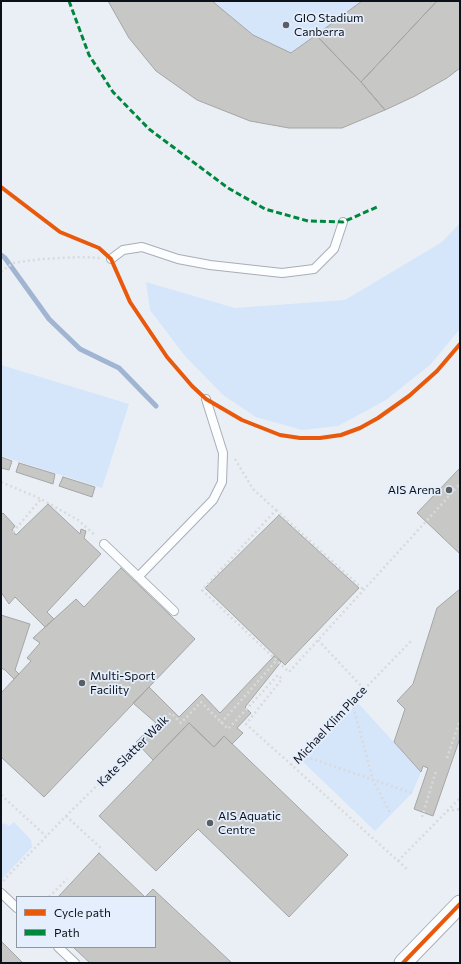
<!DOCTYPE html>
<style>
body{margin:0}
#map{position:relative;width:461px;height:964px;overflow:hidden;background:#eaeff6;font-family:Commissioner,sans-serif}
canvas{display:block}
.frame{position:absolute;inset:0;border:2px solid #0c1119;pointer-events:none}
.legend{position:absolute;left:16px;top:896px;width:140px;height:52px;box-sizing:border-box;background:#e4eefc;border:1px solid #8e96a1;margin:0;padding:5px 7px;list-style:none;font-size:12px;color:#0c1119}
.legend li{display:flex;align-items:center;gap:8px;height:20px}
.legend b{width:20px;border:1px solid #8e96a1}
</style>
<div id="map">
<canvas width="461" height="964"></canvas>
<div class="frame"></div>
<ul class="legend">
<li><b style="height:5px;background:#e8590c"></b>Cycle path</li>
<li><b style="height:5px;background:#00873e"></b>Path</li>
</ul>
</div>
<script>
const context = document.querySelector('canvas').getContext('2d');
context.lineJoin = 'round';
function paint(path, color) { context.fillStyle = color; context.fill(path, 'evenodd'); }
const shape = rows => new Path2D(rows.map(r => 'M' + r).join(''));
function trace(path, color, width, dash) { context.strokeStyle = color; context.lineWidth = width; context.lineCap = dash ? 'butt' : 'round'; context.setLineDash(dash || []); context.stroke(path); }
function write(font, color, halo, rows, align = 'center') {
  context.font = font + ' Commissioner,sans-serif'; context.lineWidth = 3.5; context.setLineDash([]); context.textBaseline = 'middle'; context.strokeStyle = halo; context.fillStyle = color; for (const [text, x, y, turn = 0] of rows) {
    context.save(); context.translate(x, y); context.rotate((+turn || 0) * Math.PI / 180); context.textAlign = isNaN(turn) ? turn : align; if (halo) context.strokeText(text, 0, 0); context.fillText(text, 0, 0); context.restore();
  }
}
const green = shape([
 [212,1,362,1,291,53,253,35],
 [460,223,460,329,431,364,386,400,338,426,302,430,256,417,223,395,185,356,150,310,146,282,235,308,345,300,442,242],
 [1,365,129,404,102,488,1,456],
 [358,703,421,772,412,793,375,831,302,761],
 [14,822,31,840,32,847,2,879,1,825,5,823,9,826]
]);
const stream = shape([
 [1,255,5,258,49,319,80,349,119,368,156,406]
]);
const building = shape([
 [108,1,212,1,253,35,291,53,316,35,361,82,385,110,342,128,289,128,250,121,197,100,156,71,129,38,108,1],
 [362,1,437,1,361,82,316,35,362,1],
 [437,1,460,1,460,68,447,78,415,96,385,110,361,82,437,1],
 [1,457,12,461,9,470,1,468,1,457],
 [19,463,55,474,53,484,16,472,19,463],
 [460,468,460,554,417,513,460,468],
 [63,477,95,487,92,497,59,486,63,477],
 [48,504,80,534,81,529,86,531,84,538,101,554,47,612,54,619,45,627,15,597,9,604,1,592,1,515,3,513,15,526,12,530,16,535,48,504],
 [279,515,359,588,285,665,205,588,279,515],
 [121,568,195,639,44,797,1,757,1,693,31,661,27,658,40,643,33,638,76,599,84,607,121,568],
 [460,589,460,738,433,816,414,809,428,768,423,766,421,772,394,742,405,709,397,701,413,684,437,608,460,589],
 [1,615,30,624,15,670,19,674,14,679,5,670,1,668,1,615],
 [274,656,281,662,245,707,251,713,237,728,243,733,232,744,224,736,214,747,189,723,153,760,136,742,156,723,133,703,149,687,179,717,202,694,220,713,274,656],
 [189,723,214,747,224,736,348,855,289,917,198,829,156,871,99,816,189,723],
 [99,853,145,897,153,889,232,963,90,963,73,947,155,947,155,897,58,897,99,853],
 [1,941,23,963,1,963,1,941]
]);
const path = shape([
 [1,272,13,263,41,259,82,257,100,258],
 [235,459,253,489,276,510,202,590,289,672,460,484],
 [1,482,41,499,78,520,96,536],
 [276,510,364,590],
 [13,532,41,499],
 [318,640,364,689],
 [352,702,373,780,391,815],
 [221,723,276,661],
 [301,755,412,793],
 [447,758,460,720],
 [291,765,412,640],
 [1,795,46,836],
 [447,811,460,809],
 [66,816,103,850],
 [422,817,436,771],
 [398,861,460,798],
 [3,881,66,816,171,713,181,723,201,702,228,729,278,675,282,679,246,724,407,869],
 [49,897,67,879]
]);
const lane = shape([
 [111,259,123,250,142,247,178,259,210,265,282,273,314,269,334,249,343,222],
 [104,544,174,611],
 [138,577,213,500,222,482,223,453,206,399],
 [1,893,17,908],
 [58,947,75,963]
]);
const street = shape([
 [403,963,460,904]
]);
const quiet = shape([
 [69,1,89,55,113,92,149,129,228,188,265,209,308,221,343,222,377,207]
]);
const cycleway = shape([
 [1,187,60,232,99,248,111,259,130,302,167,357,192,386,206,399,242,420,280,435,300,438,320,438,341,435,360,428,378,418,409,396,437,371,460,344],
 [403,963,460,904]
]);
const markers = [
 [286,25,4,"#5a5f66"],
 [449,490,4,"#5a5f66"],
 [82,683,4,"#5a5f66"],
 [210,823,4,"#5a5f66"]
];
const poiNames = [
 ["GIO Stadium",294,18],
 ["Canberra",294,32],
 ["AIS Arena",441,490,"right"],
 ["Multi-Sport",90,676],
 ["Facility",90,690],
 ["AIS Aquatic",218,816],
 ["Centre",218,830]
];
const streetNames = [
 ["Michael Klim Place",330,725,-47],
 ["Kate Slatter Walk",133,751,-45]
];
paint(green, '#d5e5fa');
trace(stream, '#a0b5d2', 5);
paint(building, '#c7c8c6');
trace(building, '#a4a5a4', 1);
trace(lane, '#a9aeb5', 10);
trace(street, '#a9aeb5', 19);
trace(path, '#d8dadc', 2.5, [2, 3]);
trace(lane, '#fcfdfe', 8);
trace(street, '#fcfdfe', 17);
trace(quiet, '#00873e', 3, [6, 3]);
trace(cycleway, '#e8590c', 4);
for (const [x, y, r, color] of markers) { const dot = new Path2D(); dot.arc(x, y, r, 0, 2 * Math.PI); context.fillStyle = color; context.fill(dot); trace(dot, '#e4eefc', 1.5); }
write('12px', '#0c1119', '#e4eefc', poiNames, 'left');
write('12px', '#0c1119', '#e4eefc', streetNames);
</script>
